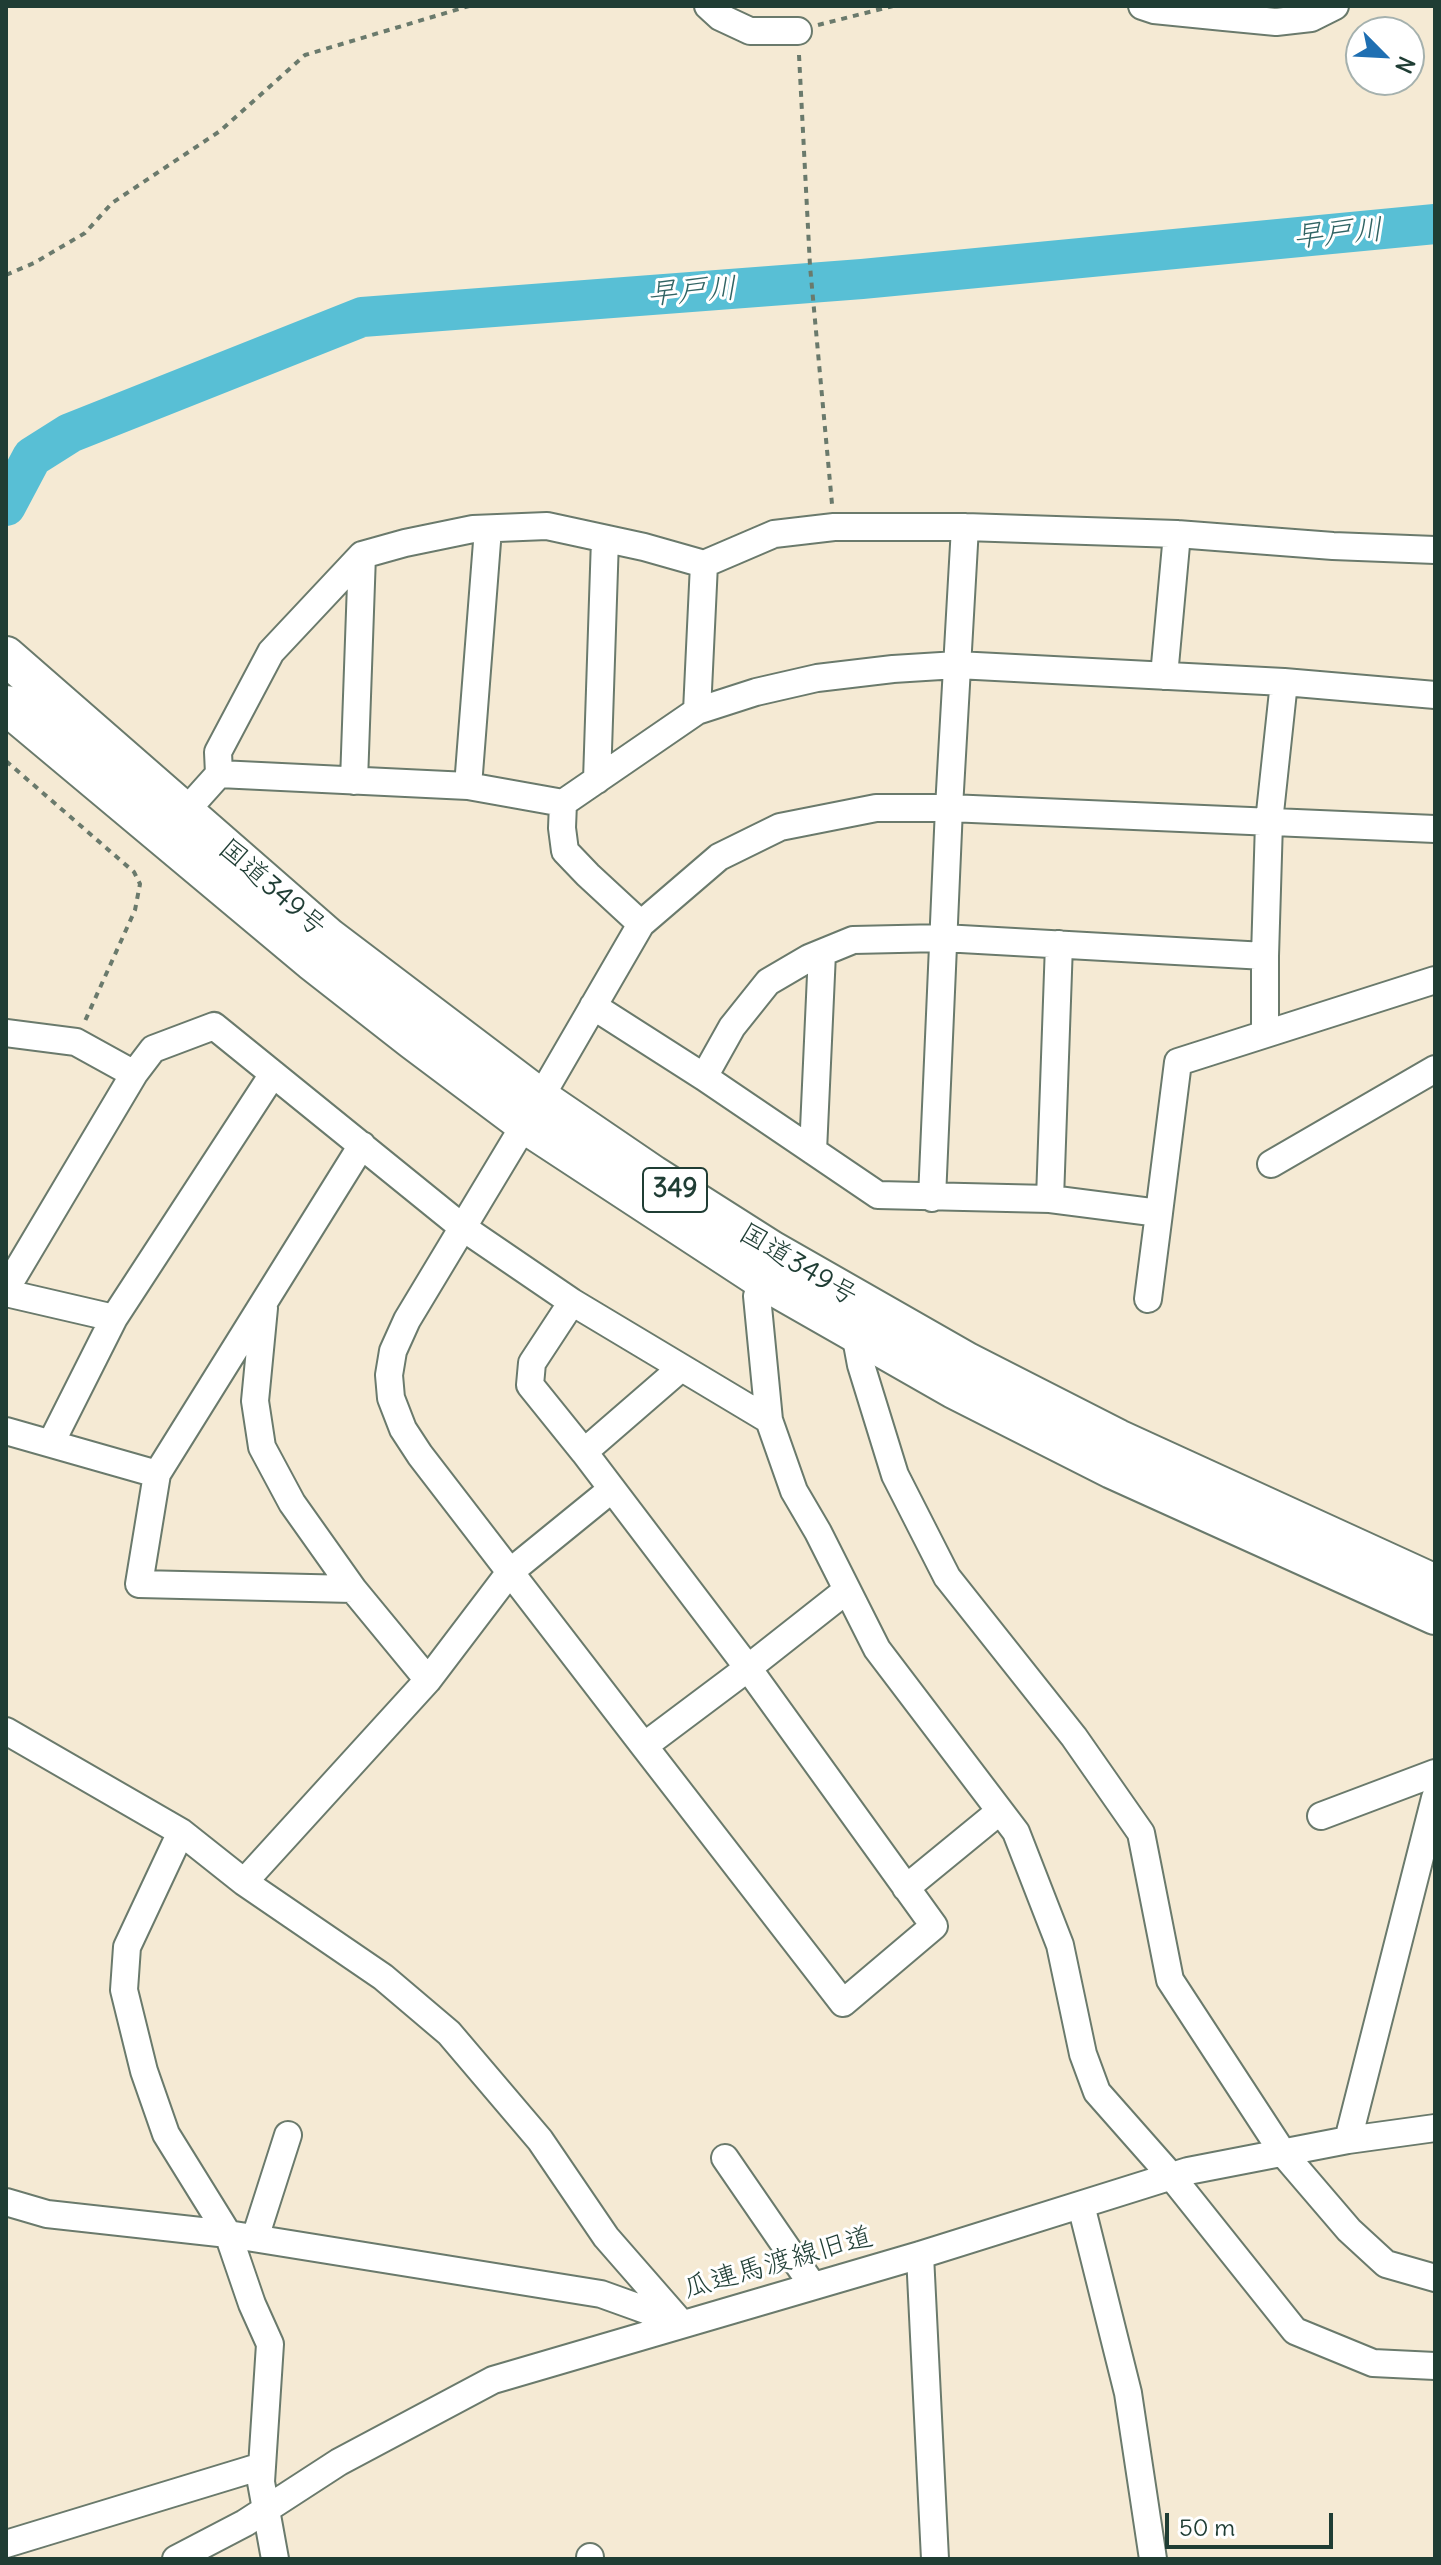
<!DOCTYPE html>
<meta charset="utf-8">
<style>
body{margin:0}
#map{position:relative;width:1441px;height:2565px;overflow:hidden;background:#f5ead4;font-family:Delius,sans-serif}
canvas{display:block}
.frame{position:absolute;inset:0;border:8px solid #1f3d34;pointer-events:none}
.north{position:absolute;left:1345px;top:16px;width:80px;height:80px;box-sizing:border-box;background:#fff;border:2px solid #a5b1ae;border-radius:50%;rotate:114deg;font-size:22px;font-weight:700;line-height:32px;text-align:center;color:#1f3d34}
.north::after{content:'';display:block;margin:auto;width:28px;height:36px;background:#1f6fb2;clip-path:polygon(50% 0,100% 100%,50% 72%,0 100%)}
.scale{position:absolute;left:1165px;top:2513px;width:168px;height:36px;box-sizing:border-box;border:4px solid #1f3d34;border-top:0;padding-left:10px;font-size:24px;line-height:28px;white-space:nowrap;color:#1f3d34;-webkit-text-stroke:6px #fff;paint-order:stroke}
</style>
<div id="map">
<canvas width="1441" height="2565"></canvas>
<div class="frame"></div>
<div class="north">N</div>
<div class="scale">50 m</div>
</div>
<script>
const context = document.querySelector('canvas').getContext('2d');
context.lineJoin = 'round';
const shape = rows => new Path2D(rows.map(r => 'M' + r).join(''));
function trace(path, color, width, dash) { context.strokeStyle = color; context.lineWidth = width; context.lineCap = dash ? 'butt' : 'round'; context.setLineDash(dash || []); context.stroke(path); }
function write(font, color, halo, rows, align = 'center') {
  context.font = font + ' Delius,"Klee One",sans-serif'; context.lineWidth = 6; context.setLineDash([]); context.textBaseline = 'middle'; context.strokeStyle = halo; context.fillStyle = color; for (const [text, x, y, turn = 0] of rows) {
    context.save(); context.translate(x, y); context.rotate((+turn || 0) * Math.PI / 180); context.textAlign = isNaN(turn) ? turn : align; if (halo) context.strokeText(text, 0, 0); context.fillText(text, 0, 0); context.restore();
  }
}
const river = shape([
 [6,506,32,457,70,433,362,317,862,279,1435,224]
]);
const path = shape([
 [818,25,893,6],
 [799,55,810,266,832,504],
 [6,275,34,263,85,233,112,203,220,131,305,55,469,6],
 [6,761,134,872,140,884,135,910,85,1021]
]);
const minor = shape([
 [708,6,720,17,750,31,798,31],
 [1142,6,1154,10,1224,17,1226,6],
 [1224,17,1276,22,1311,18,1335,6],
 [1164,676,1177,534],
 [1284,682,1435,695],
 [697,711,756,692,817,678,893,669,957,665,1284,682,1269,822,1265,956,943,938,853,940,809,958,768,982,732,1027,704,1077],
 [219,774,468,786,563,803,562,828,565,851,588,875,641,924],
 [597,780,605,539],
 [354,781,362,555],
 [468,786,488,529],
 [563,803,697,711,704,564],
 [184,813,219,774,218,752,271,652,362,555,405,543,473,529,547,526,644,547,704,564,774,534,834,527,965,527,1177,534,1333,546,1435,550],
 [593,1006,704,1077,878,1195,1050,1199,1159,1213,1178,1062,1435,980],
 [6,1033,76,1042,134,1074],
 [1265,1034,1265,956],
 [813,1151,822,953],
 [1271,1164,1435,1069],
 [932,1198,949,808,965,527],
 [1050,1199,1059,944],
 [763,1280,757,1296,769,1420,794,1491,818,1532,877,1649,1016,1832,1060,1945,1083,2054,1097,2092,1172,2177,1295,2331,1373,2363,1435,2366],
 [6,1289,134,1074,153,1049,214,1026,462,1227,572,1302,769,1420],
 [6,1293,114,1318],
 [1148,1299,1159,1213],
 [572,1302,532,1363,530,1385,584,1452,681,1368],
 [264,1308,255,1401,262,1447,292,1503,353,1589],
 [855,1333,861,1365,895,1475,947,1577,1074,1737,1141,1833,1170,1980,1283,2153,1349,2230,1386,2264,1435,2278],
 [6,1431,157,1474,139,1584,353,1589,428,1680],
 [51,1443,114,1318,273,1074],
 [584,1452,748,1668,847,1590],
 [157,1474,362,1145],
 [6,1731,181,1832,244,1882,383,1977,449,2033,540,2140,606,2237,682,2324],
 [644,1746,748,1668,934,1926,843,2003,644,1746,420,1455,403,1429,391,1398,389,1375,393,1351,407,1320,525,1124,641,924,719,857,780,827,876,808,949,808,1435,829],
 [1321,1816,1435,1773],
 [181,1832,127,1947,124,1990,144,2071,166,2134,228,2234],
 [244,1882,428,1680,510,1572,612,1489],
 [906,1888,1000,1811],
 [1348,2140,1435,1798],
 [725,2158,813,2286],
 [6,2202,47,2214,228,2234],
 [1081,2205,1128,2393,1153,2559],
 [255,2238,288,2135],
 [920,2255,935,2559],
 [6,2544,262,2466],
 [590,2557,590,2559],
 [176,2559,245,2523,339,2462,493,2380,920,2255,1188,2171,1348,2140,1435,2128],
 [275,2559,261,2482,270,2344,252,2304,228,2234,601,2294,679,2322]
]);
const highway = shape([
 [6,656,329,938,540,1098,653,1175,771,1250,967,1362,1118,1439,1435,1584],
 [6,705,312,961,413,1040,525,1124,763,1280,954,1389,1112,1469,1435,1615]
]);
const shields = [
 [675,1190,64]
];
const shieldNames = [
 ["349",675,1190]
];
const streetNames = [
 ["国道349号",272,888,41],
 ["国道349号",798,1265,31],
 ["瓜連馬渡線旧道",778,2263,-16]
];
const waterNames = [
 ["早戸川",1338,234,-5],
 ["早戸川",692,292,-4]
];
trace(river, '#58bfd5', 40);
trace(minor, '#6a7a6c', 30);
trace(highway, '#6a7a6c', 42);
trace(path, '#6a7a6c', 4, [6, 6]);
trace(minor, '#fff', 26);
trace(highway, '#fff', 38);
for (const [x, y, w] of shields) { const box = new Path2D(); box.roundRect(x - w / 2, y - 22, w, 44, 6); context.fillStyle = '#fff'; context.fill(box); trace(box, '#1f3d34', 2); }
write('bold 26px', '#1f3d34', null, shieldNames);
write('28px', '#1f3d34', '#fff', streetNames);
write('italic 30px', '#306464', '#fff', waterNames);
</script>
